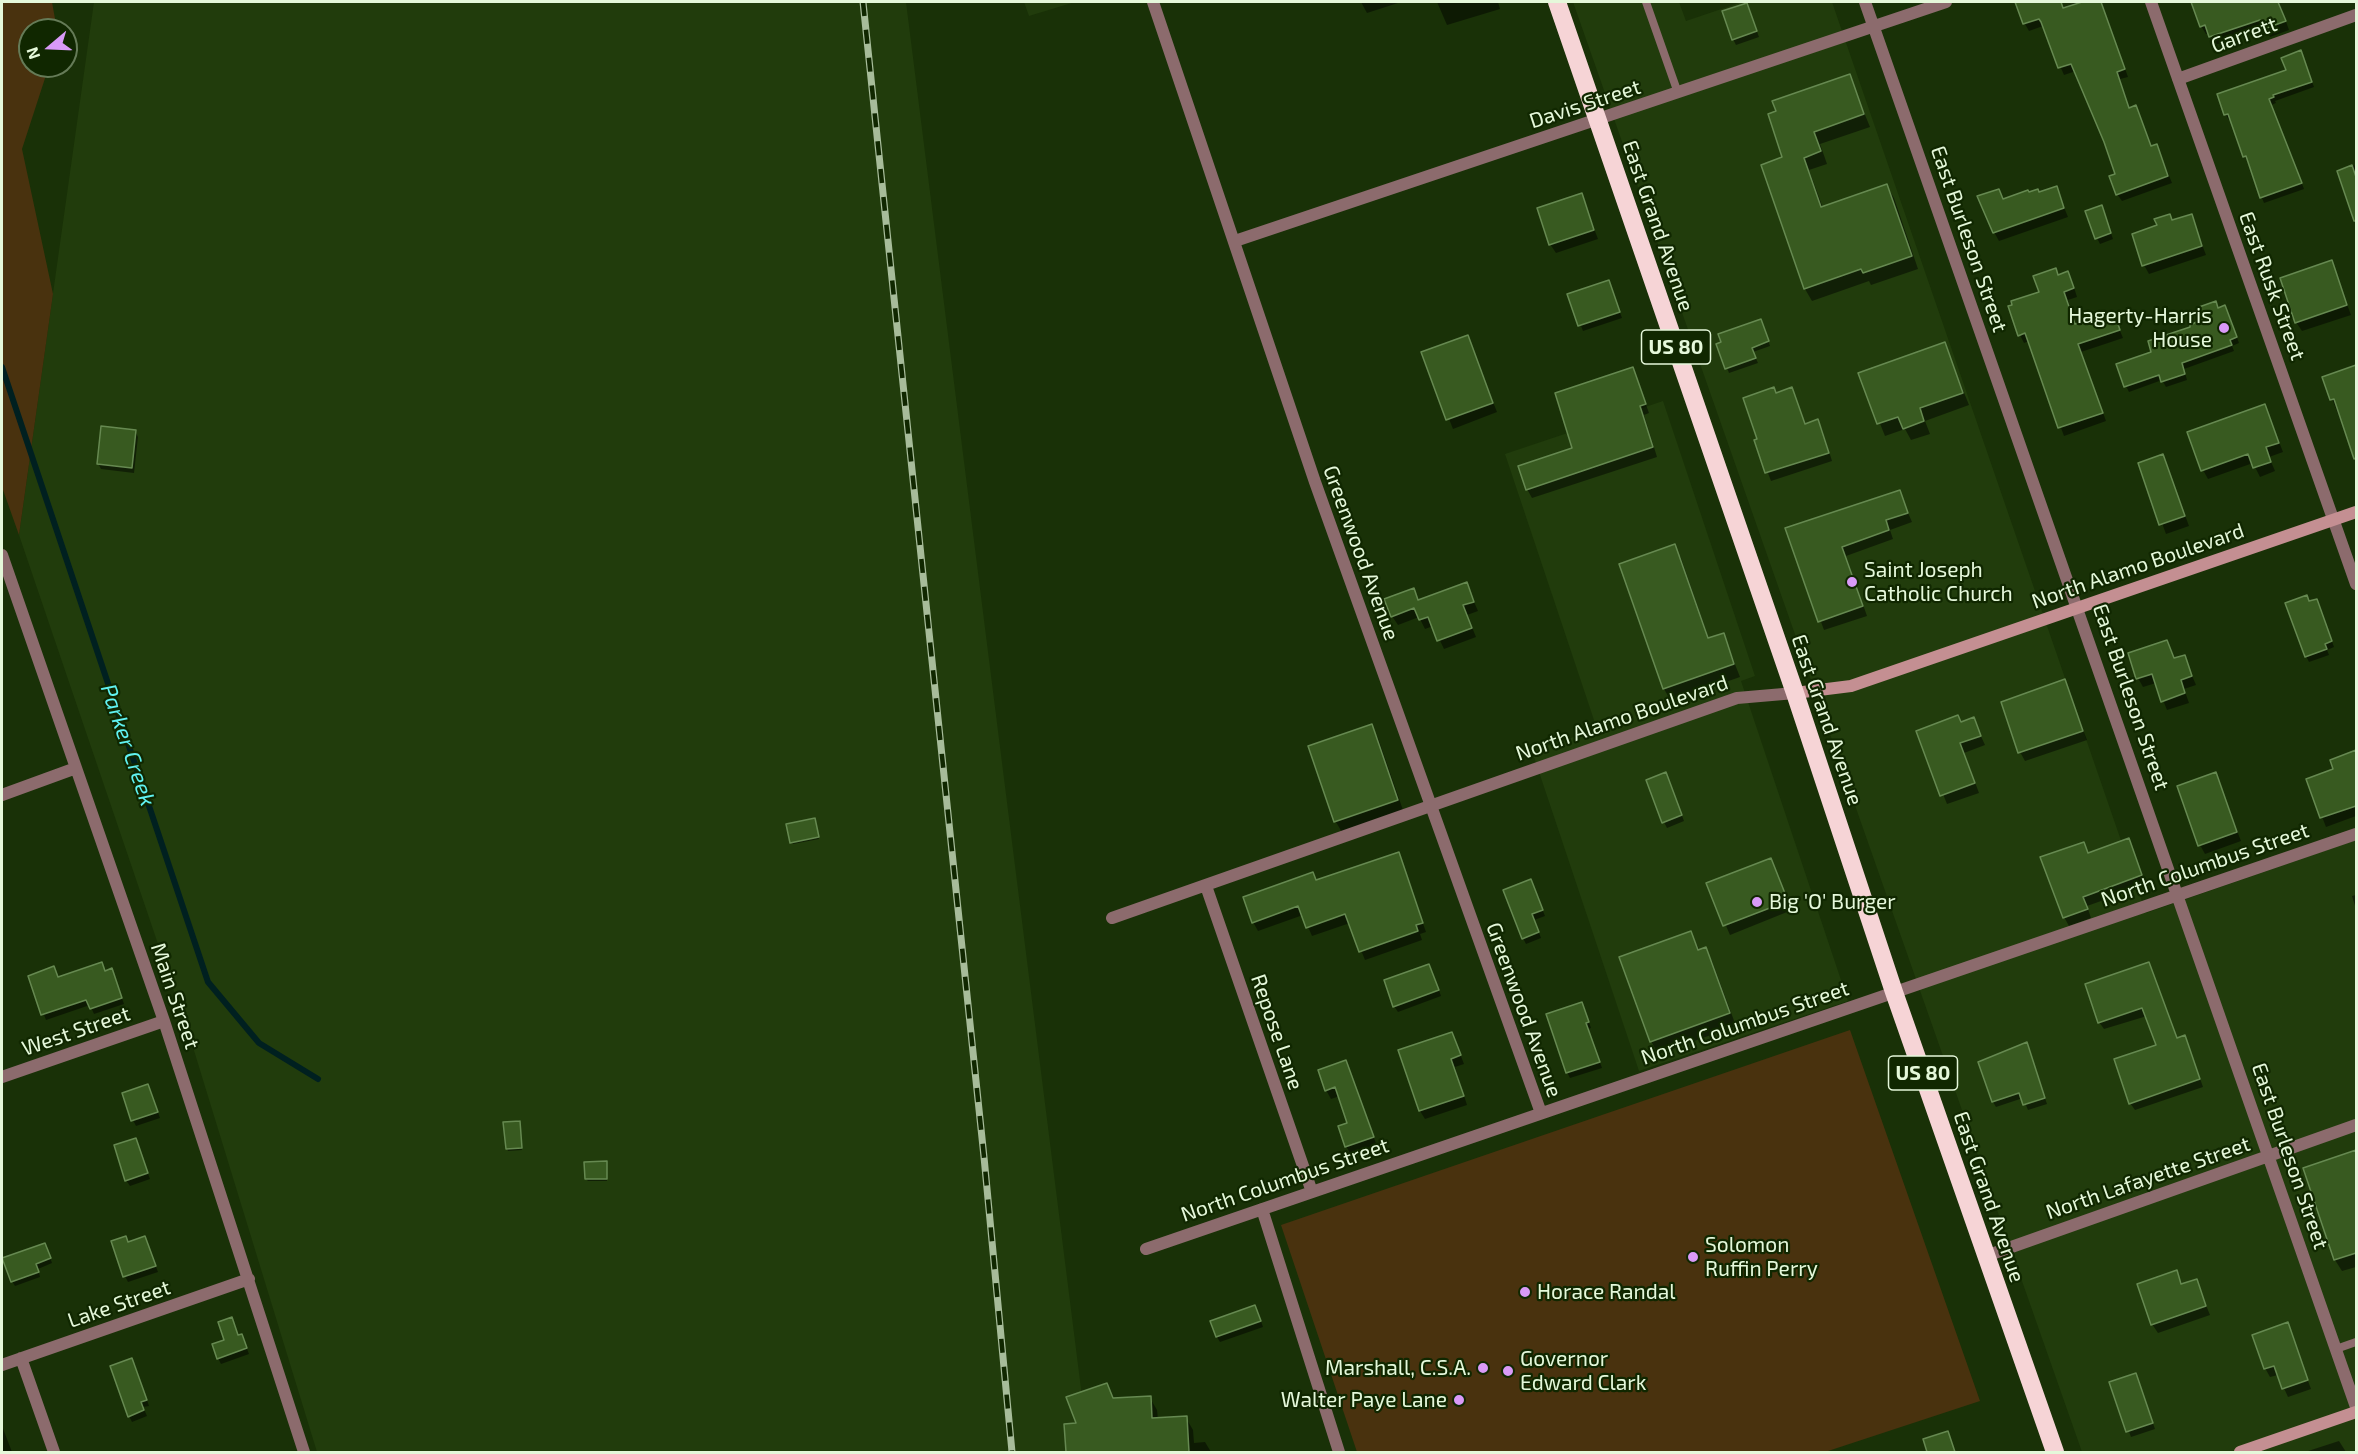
<!DOCTYPE html>
<style>
body{margin:0}
#map{position:relative;width:2358px;height:1454px;overflow:hidden;background:#193107;font-family:"Exo 2",sans-serif}
canvas{display:block}
.frame{position:absolute;inset:0;border:3px solid #e5f8da;pointer-events:none}
.north{position:absolute;left:18px;top:18px;width:60px;height:60px;box-sizing:border-box;background:#102700;border:2px solid #657b57;border-radius:50%;rotate:251deg;font-size:16px;font-weight:700;line-height:24px;text-align:center;color:#e5f8da}
.north::after{content:'';display:block;margin:auto;width:21px;height:27px;background:#d99af7;clip-path:polygon(50% 0,100% 100%,50% 72%,0 100%)}
</style>
<div id="map">
<canvas width="2358" height="1454"></canvas>
<div class="frame"></div>
<div class="north">N</div>
</div>
<script>
const context = document.querySelector('canvas').getContext('2d');
context.lineJoin = 'round';
function paint(path, color) { context.fillStyle = color; context.fill(path, 'evenodd'); }
const shape = rows => new Path2D(rows.map(r => 'M' + r).join(''));
function trace(path, color, width, dash) { context.strokeStyle = color; context.lineWidth = width; context.lineCap = dash ? 'butt' : 'round'; context.setLineDash(dash || []); context.stroke(path); }
function write(font, color, halo, rows, align = 'center') {
  context.font = font + ' "Exo 2",sans-serif'; context.lineWidth = 4.5; context.setLineDash([]); context.textBaseline = 'middle'; context.strokeStyle = halo; context.fillStyle = color; for (const [text, x, y, turn = 0] of rows) {
    context.save(); context.translate(x, y); context.rotate((+turn || 0) * Math.PI / 180); context.textAlign = isNaN(turn) ? turn : align; if (halo) context.strokeText(text, 0, 0); context.fillText(text, 0, 0); context.restore();
  }
}
const built = shape([
 [94,2,906,2,1089,1452,317,1452,192,1044,19,535],
 [1024,2,1075,2,1029,16],
 [1573,2,1679,2,1686,21,1742,2,1832,2,2146,913,2356,840,2356,1452,2082,1452],
 [1663,401,1755,676,1741,681,1848,1001,1639,1071,1532,751,1597,729,1505,454]
]);
const green = shape([
 [2,2,52,2,57,30,30,30,30,66,49,66,22,149,53,294,19,535,2,487],
 [1850,1030,1980,1401,1825,1452,1357,1452,1281,1225]
]);
const shadow = shape([
 [1361,2,1401,2,1367,13],
 [1437,2,1498,2,1500,9,1447,25],
 [2029,2,2061,2,2063,7,2078,2,2101,2,2128,77,2120,79,2130,109,2135,107,2139,114,2152,147,2156,146,2160,153,2172,183,2122,201,2117,194,2117,175,2105,142,2076,71,2064,75,2043,26,2029,31,2025,24,2018,5],
 [2196,2,2279,2,2289,30,2270,37,2265,28,2215,45,2210,33,2206,34,2201,26,2193,3],
 [1747,4,1759,37,1736,45,1733,39],
 [2301,52,2314,87,2275,101,2276,103,2271,105,2304,189,2264,203,2231,120,2229,120,2226,115,2218,95,2288,71],
 [1849,76,1870,127,1820,144,1827,164,1809,170,1823,208,1887,186,1894,198,1918,269,1871,285,1869,281,1812,301,1805,289,1784,158],
 [2356,165,2356,205,2352,206,2338,172],
 [2056,188,2068,217,1999,241,1994,232,1999,190,2004,200],
 [1581,195,1598,239,1556,253,1550,244],
 [2104,213,2113,239,2100,244,2097,238],
 [2191,216,2206,255,2149,274,2144,265,2173,222],
 [2331,262,2351,315,2302,331,2296,322],
 [2056,270,2059,276,2067,273,2072,281,2077,297,2068,300,2076,326,2113,314,2123,338,2081,352,2106,421,2064,436,2029,341,2024,343,2020,335,2040,292],
 [1611,288,1622,318,1583,331,1569,295],
 [2215,303,2219,309,2228,313,2239,343,2232,346,2234,351,2184,369,2187,380,2166,387,2162,380,2129,392,2126,386,2153,353,2205,320],
 [1763,325,1770,346,1753,352,1758,363,1729,373,1718,344],
 [1467,337,1497,412,1453,429,1423,353],
 [1944,343,1969,405,1925,421,1930,434,1911,440,1905,429,1885,436,1860,374],
 [2356,367,2356,460,2324,378],
 [1633,369,1649,413,1644,415,1657,457,1532,498,1527,489,1574,449],
 [1791,389,1806,425,1818,421,1822,429,1832,461,1771,481,1756,441,1759,440,1776,394],
 [2265,406,2283,452,2269,457,2275,471,2260,477,2253,463,2208,479,2203,470],
 [135,431,138,437,134,473,101,469,98,463],
 [2163,456,2189,526,2166,534,2140,464],
 [1899,492,1912,522,1890,530,1893,539,1846,556,1867,616,1824,630,1787,529],
 [1674,546,1681,558,1709,639,1723,634,1740,677,1671,701,1664,689,1621,565],
 [1466,584,1478,611,1467,615,1476,637,1444,649,1433,626,1425,629,1419,617,1398,625,1392,616,1413,590,1419,602],
 [2307,597,2310,603,2319,606,2334,647,2327,650,2329,655,2309,662,2306,656],
 [2167,641,2175,660,2184,657,2196,685,2184,689,2189,703,2167,710,2156,683,2143,687,2138,678],
 [2064,681,2087,740,2025,761,2020,752],
 [1973,719,1985,745,1964,753,1979,793,1947,804,1918,732],
 [1371,726,1378,738,1404,813,1343,834,1336,822,1310,746],
 [2356,752,2356,816,2326,827,2308,780,2335,770,2332,761],
 [1666,774,1684,821,1667,828,1664,822],
 [2215,774,2241,841,2205,854,2200,845],
 [816,822,819,839,793,844,791,842],
 [2128,839,2146,885,2087,906,2091,918,2069,926,2064,917,2083,844,2089,854],
 [1398,853,1426,932,1420,934,1422,940,1365,960,1350,923,1312,936,1303,915,1258,931,1253,922,1316,881],
 [1771,860,1792,910,1730,935,1708,884],
 [1531,881,1545,916,1534,920,1541,938,1526,944,1523,938],
 [2356,895,2356,909,2352,896],
 [1691,933,1700,951,1705,949,1712,961,1736,1026,1658,1054,1651,1041],
 [101,964,105,972,114,976,124,1004,94,1014,90,1005,46,1020,29,976,54,968,59,978],
 [2149,964,2177,1039,2184,1037,2188,1044,2203,1087,2135,1110,2130,1103,2157,1046,2147,1016,2104,1029,2099,1022],
 [1432,971,1441,996,1398,1012,1394,1006],
 [1584,1009,1591,1028,1588,1029,1602,1068,1570,1078,1567,1072],
 [1452,1033,1464,1064,1455,1067,1467,1105,1425,1119,1420,1111],
 [2029,1050,2047,1104,2028,1110,2023,1098,1996,1107,1993,1102],
 [1345,1062,1377,1146,1351,1155,1346,1146,1349,1124,1340,1096,1331,1099,1326,1090],
 [151,1092,160,1118,136,1126,133,1120],
 [520,1125,522,1150,508,1151,507,1148],
 [135,1140,150,1179,130,1186,126,1180],
 [2356,1152,2356,1267,2342,1271,2335,1260,2305,1169],
 [606,1163,607,1181,588,1181,586,1179],
 [145,1238,158,1272,128,1282,125,1276,128,1243],
 [47,1249,52,1263,38,1269,40,1277,15,1286,12,1281],
 [2176,1272,2183,1286,2196,1281,2210,1315,2158,1333,2152,1324],
 [1258,1312,1263,1327,1220,1342,1217,1337],
 [2287,1324,2311,1389,2288,1397,2278,1375,2270,1377,2265,1368],
 [238,1336,244,1341,249,1354,221,1364,218,1358,225,1341],
 [135,1365,149,1406,143,1407,147,1416,132,1422,129,1416],
 [2138,1381,2155,1429,2131,1437,2111,1383],
 [1107,1385,1115,1400,1150,1398,1157,1410,1158,1419,1186,1418,1193,1430,1194,1443,1205,1442,1211,1452,1067,1452,1065,1425,1078,1425],
 [2,1426,12,1452,2,1452],
 [1947,1433,1956,1452,1929,1452,1925,1440],
 [2339,1441,2346,1452,2305,1452]
]);
const stream = shape([
 [2,367,208,982,259,1043,318,1079]
]);
const building = shape([
 [2015,2,2061,2,2063,8,2082,2,2101,2,2125,69,2117,72,2129,108,2136,105,2151,146,2157,144,2168,176,2116,195,2109,176,2115,174,2104,142,2071,64,2058,68,2041,22,2039,19,2023,24,2015,2],
 [2191,2,2278,2,2286,21,2264,29,2260,20,2209,37,2205,25,2200,27,2191,2],
 [1747,3,1757,31,1732,40,1722,11,1747,3],
 [2301,50,2312,82,2273,95,2274,97,2269,99,2302,183,2260,198,2246,156,2243,157,2228,114,2224,115,2217,94,2286,70,2281,58,2301,50],
 [1850,74,1864,114,1814,132,1821,151,1804,158,1821,207,1887,184,1912,256,1863,273,1861,269,1804,289,1761,165,1782,157,1768,114,1776,111,1772,101,1850,74],
 [2352,165,2356,177,2356,221,2354,221,2337,171,2352,165],
 [2057,186,2064,208,1993,233,1977,196,1999,189,2003,199,2028,190,2029,192,2038,189,2039,192,2057,186],
 [1582,193,1594,230,1549,245,1537,208,1582,193],
 [2102,205,2111,233,2095,239,2085,211,2102,205],
 [2170,214,2172,220,2192,214,2202,246,2142,266,2132,234,2157,225,2154,219,2170,214],
 [2332,260,2347,305,2295,323,2280,278,2332,260],
 [2056,268,2058,275,2068,271,2074,288,2064,292,2075,324,2114,312,2120,330,2078,344,2103,413,2058,428,2025,333,2018,336,2008,306,2012,305,2011,301,2039,292,2033,276,2056,268],
 [1609,280,1620,312,1578,326,1567,294,1609,280],
 [2216,301,2218,308,2225,305,2237,337,2230,340,2232,345,2182,363,2185,374,2161,382,2159,375,2124,387,2116,364,2151,352,2148,341,2190,327,2190,325,2203,319,2199,307,2216,301],
 [1761,319,1769,341,1752,348,1756,358,1725,369,1716,344,1721,342,1718,334,1761,319],
 [1468,335,1493,403,1446,420,1421,352,1468,335],
 [1945,342,1963,393,1920,408,1924,421,1903,429,1898,417,1877,424,1858,373,1945,342],
 [2356,365,2356,458,2354,459,2334,399,2330,400,2322,377,2356,365],
 [1633,367,1646,404,1640,406,1653,447,1526,490,1518,466,1572,448,1555,393,1633,367],
 [1774,387,1776,393,1792,387,1805,424,1818,419,1829,453,1765,473,1754,440,1757,439,1743,398,1774,387],
 [2265,404,2279,443,2266,447,2271,462,2253,468,2248,454,2201,471,2187,432,2265,404],
 [101,426,136,430,132,468,97,464,101,426],
 [2163,454,2185,516,2159,525,2138,463,2163,454],
 [1900,490,1908,513,1886,520,1889,530,1842,547,1863,606,1818,622,1785,528,1900,490],
 [1675,544,1708,638,1724,633,1734,664,1663,689,1619,564,1675,544],
 [1467,582,1474,602,1463,605,1472,628,1437,641,1428,617,1419,620,1414,608,1391,617,1384,599,1414,588,1418,600,1467,582],
 [2307,595,2309,601,2317,599,2332,641,2325,644,2327,649,2305,657,2285,603,2307,595],
 [2167,640,2174,658,2185,655,2192,676,2181,680,2185,693,2161,702,2152,674,2136,679,2128,653,2167,640],
 [2065,679,2083,731,2018,753,2001,702,2065,679],
 [1958,715,1961,722,1974,717,1981,736,1960,743,1975,783,1940,796,1916,731,1958,715],
 [1372,724,1398,800,1334,822,1308,746,1372,724],
 [2356,750,2356,806,2320,818,2306,779,2333,769,2330,760,2356,750],
 [1666,772,1682,815,1662,823,1646,780,1666,772],
 [2216,772,2237,832,2198,846,2177,786,2216,772],
 [815,818,819,837,790,843,786,824,815,818],
 [2129,838,2142,875,2083,897,2088,909,2063,918,2040,857,2084,842,2088,853,2129,838],
 [1399,852,1423,923,1416,925,1418,931,1359,952,1345,914,1306,928,1298,906,1252,923,1243,897,1313,872,1316,880,1399,852],
 [1771,858,1788,901,1723,926,1706,883,1771,858],
 [1531,879,1543,910,1532,914,1539,932,1522,939,1503,890,1531,879],
 [1691,931,1698,950,1706,947,1730,1013,1650,1042,1619,957,1691,931],
 [102,962,105,971,112,968,122,998,90,1009,86,1000,41,1015,28,976,54,966,58,977,102,962],
 [2149,962,2177,1038,2185,1035,2200,1079,2129,1104,2114,1059,2156,1045,2142,1008,2098,1023,2085,984,2149,962],
 [1429,964,1439,990,1393,1007,1384,980,1429,964],
 [1582,1002,1589,1022,1586,1023,1600,1062,1566,1073,1546,1014,1582,1002],
 [1452,1032,1461,1055,1451,1059,1464,1096,1419,1111,1398,1050,1452,1032],
 [2027,1042,2045,1098,2023,1105,2019,1093,1992,1102,1978,1062,2027,1042],
 [1346,1060,1374,1137,1345,1147,1338,1126,1347,1123,1335,1087,1325,1091,1318,1070,1346,1060],
 [148,1084,158,1112,131,1121,122,1093,148,1084],
 [520,1121,522,1148,506,1149,503,1122,520,1121],
 [136,1138,148,1173,125,1181,114,1145,136,1138],
 [2356,1150,2356,1253,2334,1260,2303,1168,2356,1150],
 [607,1161,607,1179,585,1179,584,1162,607,1161],
 [126,1236,128,1242,145,1236,156,1266,123,1277,111,1241,126,1236],
 [45,1243,51,1258,36,1264,39,1272,11,1282,2,1258,45,1243],
 [2177,1270,2181,1284,2197,1279,2206,1306,2151,1325,2137,1284,2177,1270],
 [1255,1305,1261,1321,1216,1337,1210,1321,1255,1305],
 [232,1317,238,1335,242,1334,247,1348,217,1359,212,1344,224,1340,218,1322,232,1317],
 [2288,1322,2308,1380,2282,1389,2274,1366,2264,1369,2252,1335,2288,1322],
 [132,1358,147,1400,141,1402,144,1410,128,1417,110,1366,132,1358],
 [2136,1373,2153,1423,2126,1432,2109,1382,2136,1373],
 [1107,1383,1113,1398,1151,1396,1152,1418,1187,1416,1189,1452,1066,1452,1064,1424,1076,1423,1066,1397,1107,1383],
 [1948,1431,1955,1452,1927,1452,1923,1439,1948,1431]
]);
const lane = shape([
 [1646,2,1678,93],
 [2336,1349,2356,1342]
]);
const street = shape([
 [1153,2,1315,482,1541,1113],
 [1865,2,2356,1407],
 [2151,2,2356,584],
 [2178,79,2356,15],
 [1235,241,1946,2],
 [2,555,164,1021,304,1452],
 [2,795,76,768],
 [1206,886,1312,1192],
 [1112,918,1737,698,1795,693],
 [2,1077,164,1021],
 [1262,1209,1339,1452],
 [1146,1249,2356,834],
 [1986,1256,2356,1125],
 [21,1358,54,1452],
 [2,1365,249,1279]
]);
const secondary = shape([
 [1795,693,1851,686,2356,512],
 [2240,1452,2356,1412]
]);
const highway = shape([
 [1557,2,1795,693,1894,992,2055,1452]
]);
const rail = shape([
 [863,2,984,1157,1012,1452]
]);
const markers = [
 [2224,328,6,"#d99af7"],
 [1852,582,6,"#d99af7"],
 [1757,902,6,"#d99af7"],
 [1693,1257,6,"#d99af7"],
 [1525,1292,6,"#d99af7"],
 [1483,1368,6,"#d99af7"],
 [1508,1371,6,"#d99af7"],
 [1459,1400,6,"#d99af7"]
];
const shields = [
 [1676,347,69],
 [1923,1073,69]
];
const shieldNames = [
 ["US 80",1676,347],
 ["US 80",1923,1073]
];
const streetNames = [
 ["Garrett",2244,35,-20],
 ["Davis Street",1585,104,-18],
 ["East Grand Avenue",1658,226,71],
 ["East Burleson Street",1969,239,71],
 ["East Rusk Street",2272,286,70],
 ["Greenwood Avenue",1361,553,70],
 ["North Alamo Boulevard",2138,566,-19],
 ["East Burleson Street",2131,697,71],
 ["North Alamo Boulevard",1622,718,-19],
 ["East Grand Avenue",1827,720,71],
 ["North Columbus Street",2205,865,-19],
 ["Main Street",175,996,71],
 ["Greenwood Avenue",1524,1010,70],
 ["North Columbus Street",1745,1023,-19],
 ["West Street",76,1031,-19],
 ["Repose Lane",1277,1032,71],
 ["East Burleson Street",2290,1156,71],
 ["North Lafayette Street",2148,1178,-19],
 ["North Columbus Street",1285,1180,-19],
 ["East Grand Avenue",1989,1197,71],
 ["Lake Street",119,1304,-19]
];
const poiNames = [
 ["Hagerty-Harris",2212,316,"right"],
 ["House",2212,340,"right"],
 ["Saint Joseph",1864,570],
 ["Catholic Church",1864,594],
 ["Big 'O' Burger",1769,902],
 ["Solomon",1705,1245],
 ["Ruffin Perry",1705,1269],
 ["Horace Randal",1537,1292],
 ["Governor",1520,1359],
 ["Edward Clark",1520,1383],
 ["Marshall, C.S.A.",1471,1368,"right"],
 ["Walter Paye Lane",1447,1400,"right"]
];
const waterNames = [
 ["Parker Creek",128,745,71]
];
paint(built, '#213c0c');
paint(green, '#49320e');
paint(shadow, '#0007');
trace(stream, '#002020', 6);
paint(building, '#385a20');
trace(building, '#668951', 1.5);
trace(lane, '#8c6b6d', 8);
trace(street, '#8c6b6d', 12);
trace(secondary, '#c48f92', 12);
trace(highway, '#f6d4d6', 18);
trace(rail, '#a7bc9a', 7);
trace(rail, '#102700', 4.5, [14]);
for (const [x, y, r, color] of markers) { const dot = new Path2D(); dot.arc(x, y, r, 0, 2 * Math.PI); context.fillStyle = color; context.fill(dot); trace(dot, '#102700', 2); }
for (const [x, y, w] of shields) { const box = new Path2D(); box.roundRect(x - w / 2, y - 17, w, 34, 4.5); context.fillStyle = '#102700'; context.fill(box); trace(box, '#e5f8da', 1.5); }
write('bold 20px', '#e5f8da', null, shieldNames);
write('21px', '#e5f8da', '#102700', streetNames);
write('21px', '#e5f8da', '#102700', poiNames, 'left');
write('italic 22px', '#60f3f2', '#102700', waterNames);
</script>
